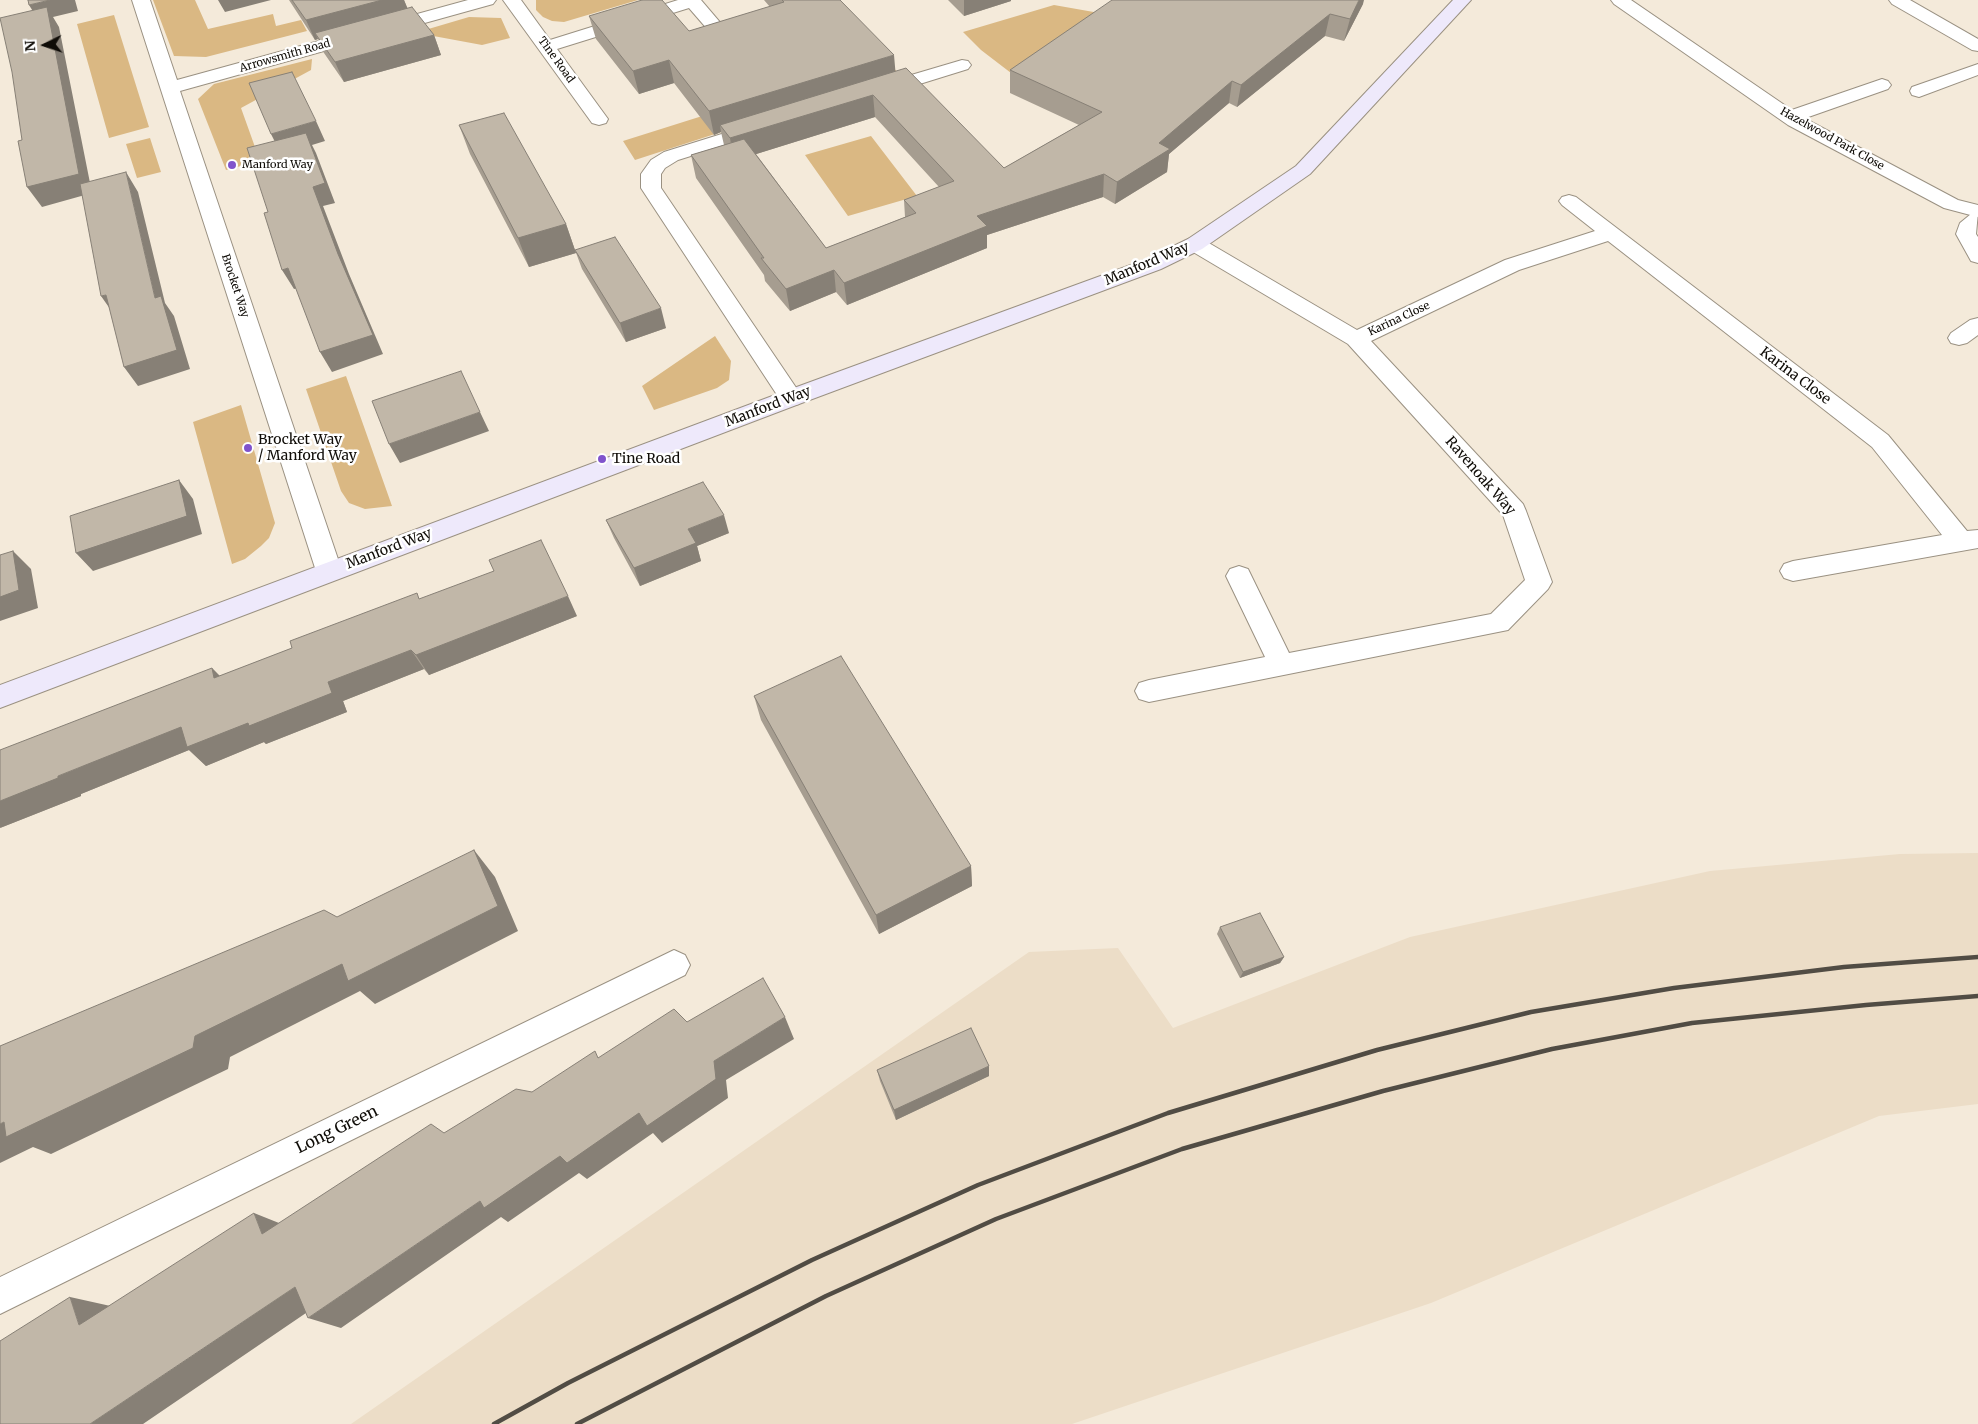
<!DOCTYPE html>
<style>
body{margin:0}
#map{position:relative;width:1978px;height:1424px;overflow:hidden;background:#f4eada;font-family:Merriweather,serif}
canvas{display:block}
.north{position:absolute;left:20px;top:20px;width:50px;height:50px;-webkit-text-stroke:4px #fff;paint-order:stroke;rotate:266deg;font-size:14px;font-weight:700;line-height:20px;text-align:center;color:#0f0c07}
.north::after{content:'';display:block;margin:auto;width:18px;height:22px;background:#0f0c07;clip-path:polygon(50% 0,100% 100%,50% 72%,0 100%)}
</style>
<div id="map">
<canvas width="1978" height="1424"></canvas>
<div class="north">N</div>
</div>
<script>
const context = document.querySelector('canvas').getContext('2d');
context.lineJoin = 'round';
function paint(path, color) { context.fillStyle = color; context.fill(path, 'evenodd'); }
const shape = rows => new Path2D(rows.map(r => 'M' + r).join(''));
function trace(path, color, width, dash) { context.strokeStyle = color; context.lineWidth = width; context.lineCap = dash ? 'butt' : 'round'; context.setLineDash(dash || []); context.stroke(path); }
function write(font, color, halo, rows, align = 'center') {
  context.font = font + ' Merriweather,serif'; context.lineWidth = 5; context.setLineDash([]); context.textBaseline = 'middle'; context.strokeStyle = halo; context.fillStyle = color; for (const [text, x, y, turn = 0] of rows) {
    context.save(); context.translate(x, y); context.rotate((+turn || 0) * Math.PI / 180); context.textAlign = isNaN(turn) ? turn : align; if (halo) context.strokeText(text, 0, 0); context.fillText(text, 0, 0); context.restore();
  }
}
const built = shape([
 [1978,853,1978,1104,1879,1116,1431,1303,1072,1424,351,1424,1029,952,1118,948,1173,1028,1410,937,1710,871,1900,854]
]);
const green = shape([
 [153,0,195,0,208,29,273,14,276,26,301,20,307,31,206,57,174,56],
 [536,0,638,0,564,22,552,21,543,17,536,10],
 [1054,5,1105,14,1011,73,981,50,963,32],
 [114,15,149,127,109,138,77,24],
 [469,17,501,18,510,38,482,45,428,35,425,30],
 [886,58,897,72,758,120,635,160,623,141],
 [312,59,311,70,241,108,260,161,226,170,198,99,214,84],
 [871,136,917,196,848,216,805,155],
 [150,138,161,172,137,178,126,144],
 [715,336,731,361,729,380,717,388,654,410,642,386],
 [346,376,392,506,365,509,349,503,341,491,306,389],
 [241,405,275,523,269,538,261,546,245,559,232,564,193,422]
]);
const lane = shape([
 [1978,64,1978,75,1919,97,1912,95,1910,91,1912,87,1978,64],
 [1882,79,1888,81,1891,85,1888,89,1797,121,1790,123,1783,121,1781,117,1783,113,1882,79],
 [1978,212,1976,234,1978,237,1978,263,1971,261,1956,234,1960,223,1971,214,1978,212],
 [1978,318,1978,335,1967,343,1959,345,1951,343,1948,338,1951,333,1970,320,1978,318]
]);
const street = shape([
 [132,0,150,0,177,80,468,0,496,0,493,4,180,91,342,571,338,578,329,581,320,578,316,571,132,0],
 [503,0,521,0,550,40,678,0,701,0,730,34,727,38,721,39,715,38,689,8,557,49,608,119,606,123,599,125,592,123,503,0],
 [1611,0,1631,0,1802,117,1958,200,1978,205,1978,217,1944,208,1788,125,1614,4,1611,0],
 [1889,0,1910,0,1978,39,1978,51,1972,50,1892,4,1889,0],
 [962,60,968,61,971,65,968,69,881,96,874,94,872,90,874,86,962,60],
 [757,123,764,125,767,129,764,133,678,160,665,168,661,174,661,188,799,392,802,398,799,404,791,406,783,404,641,188,641,174,651,160,664,152,757,123],
 [1569,195,1576,197,1888,435,1967,531,1978,530,1978,548,1793,581,1784,578,1780,571,1784,564,1793,561,1942,535,1872,447,1608,241,1519,270,1371,341,1523,504,1526,511,1552,582,1548,589,1508,630,1149,702,1139,699,1135,691,1139,683,1149,680,1265,657,1226,576,1230,569,1239,566,1248,569,1289,653,1491,614,1525,580,1503,515,1348,344,1188,249,1185,244,1188,239,1195,237,1202,239,1357,330,1505,260,1595,231,1562,205,1559,201,1562,197,1569,195],
 [674,950,685,955,690,965,685,975,0,1314,0,1277,674,950]
]);
const secondary = shape([
 [1453,0,1471,0,1310,174,1202,249,1161,269,799,404,0,708,0,685,783,392,1147,259,1188,239,1296,166,1453,0]
]);
const rail = shape([
 [494,1424,568,1383,812,1260,978,1185,1168,1113,1377,1050,1531,1012,1674,988,1844,967,1978,957],
 [577,1424,826,1296,996,1219,1182,1149,1383,1091,1552,1049,1692,1023,1866,1005,1978,996]
]);
const wall = shape([
 [289,0,404,0,407,8,434,35,441,55,344,82,324,53,318,39,315,40],
 [764,0,840,0,895,71,1004,168,1079,125,1010,93,1010,70,1363,4,1344,41,1325,36,1237,107,1229,103,1169,154,1167,172,1115,204,1103,197,987,235,987,248,847,305,836,292,790,311,765,281,764,275,696,178,691,155,724,145,721,132,714,135,674,83,639,94,596,39,589,16,689,31,770,7],
 [875,117,939,187,904,200,905,217,826,248,756,154],
 [948,0,1011,0,1011,1,964,16],
 [459,125,566,224,576,253,529,267,470,154],
 [575,250,666,328,626,342,582,269],
 [606,520,729,533,697,546,701,561,640,586,614,538],
 [420,599,577,616,429,675,424,669,343,701,347,712,266,744,264,742,206,766,189,750,81,794,81,796,0,828,212,668,220,676],
 [754,696,971,866,972,886,879,934,761,720],
 [1220,927,1284,957,1280,963,1240,978,1217,934],
 [877,1070,989,1076,896,1120,880,1081]
]);
const shadedWall = shape([
 [50,0,75,0,78,11,53,17,59,27,92,193,42,207,27,187,39,21,29,5],
 [218,0,271,0,225,12],
 [382,0,404,0,410,14,315,33,318,39,315,40,306,20],
 [964,0,1011,0,1011,1,964,16],
 [1359,0,1364,0,1363,4,1344,41,1350,19],
 [1330,14,1325,36,1237,107,1241,85],
 [434,35,441,55,344,82,335,62],
 [894,55,896,78,720,125,721,132,714,135,709,111],
 [669,60,674,83,639,94,633,71],
 [1232,81,1229,103,1169,154,1167,172,1115,204,1117,182,1159,143],
 [873,95,875,117,734,161,730,138],
 [316,121,325,141,312,145,316,153,335,203,323,206,349,274,383,354,332,372,320,352,281,154,271,134],
 [126,172,138,192,165,303,174,316,190,369,138,386,124,367,155,298],
 [1104,174,1103,197,987,235,987,248,847,305,844,283,977,216],
 [566,224,576,253,529,267,518,238],
 [288,268,299,288,294,289,282,270],
 [834,270,836,292,790,311,786,289],
 [106,295,115,316,101,296],
 [661,308,666,328,626,342,620,323],
 [480,412,489,431,400,463,389,444],
 [179,480,193,499,202,534,93,571,76,553],
 [724,515,729,533,697,546,701,561,640,586,634,568,688,529],
 [13,551,31,569,38,608,0,621,0,597],
 [568,596,577,616,429,675,416,655],
 [411,650,424,669,343,701,347,712,266,744,264,742,206,766,189,750,81,794,81,796,0,828,0,801,58,776,181,727,328,682],
 [212,668,230,687,214,678],
 [474,850,495,877,518,931,375,1004,360,991,230,1057,228,1069,51,1154,33,1147,0,1163,0,1124,195,1036],
 [971,866,972,886,879,934,876,915],
 [1284,957,1280,963,1240,978,1243,972],
 [785,1017,794,1039,726,1080,728,1098,662,1143,653,1133,587,1179,579,1173,508,1222,501,1217,341,1328,308,1318,480,1201,560,1156],
 [989,1066,989,1076,896,1120,894,1110],
 [254,1213,289,1227,262,1234],
 [295,1287,328,1298,143,1424,90,1424],
 [70,1297,115,1307,79,1325]
]);
const building = shape([
 [28,0,50,0,29,5,28,0],
 [292,0,382,0,306,20,292,0],
 [642,0,662,0,689,31,784,2,782,0,840,0,894,55,709,111,669,60,633,71,589,16,642,0],
 [1112,0,1359,0,1350,19,1330,14,1241,85,1232,81,1159,143,1170,149,1117,182,1104,174,977,216,987,226,844,283,834,270,786,289,761,258,764,258,691,155,744,139,826,248,916,213,904,200,954,181,873,95,730,138,720,125,906,68,1004,168,1102,112,1010,70,1112,0],
 [47,7,79,174,27,187,18,141,22,140,12,72,0,18,47,7],
 [412,7,434,35,335,62,315,33,412,7],
 [292,72,316,121,271,134,249,83,292,72],
 [504,113,566,224,518,238,459,125,504,113],
 [306,133,325,183,313,187,338,254,373,335,320,352,288,268,282,270,264,213,268,212,247,148,306,133],
 [126,172,155,298,161,296,177,350,124,367,106,295,101,296,80,184,126,172],
 [615,237,661,308,620,323,575,250,615,237],
 [461,371,480,412,389,444,372,401,461,371],
 [179,480,187,516,76,553,70,516,179,480],
 [703,482,724,515,688,529,696,543,634,568,606,520,703,482],
 [541,540,568,596,416,655,411,650,328,682,332,693,249,726,248,723,187,747,181,727,58,776,58,778,0,801,0,750,212,668,214,678,292,648,290,641,417,593,419,599,494,571,489,560,541,540],
 [13,551,19,590,0,597,0,555,13,551],
 [841,656,971,866,876,915,754,696,841,656],
 [474,850,498,906,348,981,342,964,195,1036,193,1048,6,1137,4,1122,0,1124,0,1046,324,910,337,917,474,850],
 [1260,913,1284,957,1243,972,1220,927,1260,913],
 [763,978,785,1017,714,1061,716,1079,647,1126,639,1113,567,1163,560,1156,484,1208,480,1201,308,1318,295,1287,90,1424,0,1424,0,1341,70,1297,79,1325,254,1213,262,1234,431,1124,444,1133,516,1089,532,1092,595,1051,598,1058,674,1009,687,1022,763,978],
 [971,1028,989,1066,894,1110,877,1070,971,1028]
]);
const markers = [
 [232,165,5,"#8053cc"],
 [248,448,5,"#8053cc"],
 [602,459,5,"#8053cc"]
];
const farStreetnames = [
 ["Arrowsmith Road",285,56,-16],
 ["Tine Road",556,60,54],
 ["Hazelwood Park Close",1832,139,29],
 ["Brocket Way",235,286,72],
 ["Karina Close",1399,319,-25]
];
const farPoinames = [
 ["Manford Way",242,165]
];
const streetNames = [
 ["Manford Way",1147,264,-23],
 ["Karina Close",1795,376,37],
 ["Manford Way",768,407,-21],
 ["Ravenoak Way",1480,476,49],
 ["Manford Way",389,549,-21]
];
const poiNames = [
 ["Brocket Way",258,440],
 ["/ Manford Way",258,456],
 ["Tine Road",612,459]
];
const nearStreetnames = [
 ["Long Green",337,1130,-26]
];
paint(built, '#ecddc7');
paint(green, '#dab883');
trace(lane, '#9a9182', 2);
trace(street, '#9a9182', 2);
trace(secondary, '#9a9182', 2);
paint(lane, '#fff');
paint(street, '#fff');
paint(secondary, '#eee9fb');
trace(rail, '#514c44', 4.5);
paint(wall, '#a69d90');
paint(shadedWall, '#878076');
paint(building, '#c1b7a8');
trace(building, '#878076', 1);
for (const [x, y, r, color] of markers) { const dot = new Path2D(); dot.arc(x, y, r, 0, 2 * Math.PI); context.fillStyle = color; context.fill(dot); trace(dot, '#fff', 2); }
write('11px', '#0f0c07', '#fff', farStreetnames);
write('11px', '#0f0c07', '#fff', farPoinames, 'left');
write('14px', '#0f0c07', '#fff', streetNames);
write('14px', '#0f0c07', '#fff', poiNames, 'left');
write('16px', '#0f0c07', '#fff', nearStreetnames);
</script>
